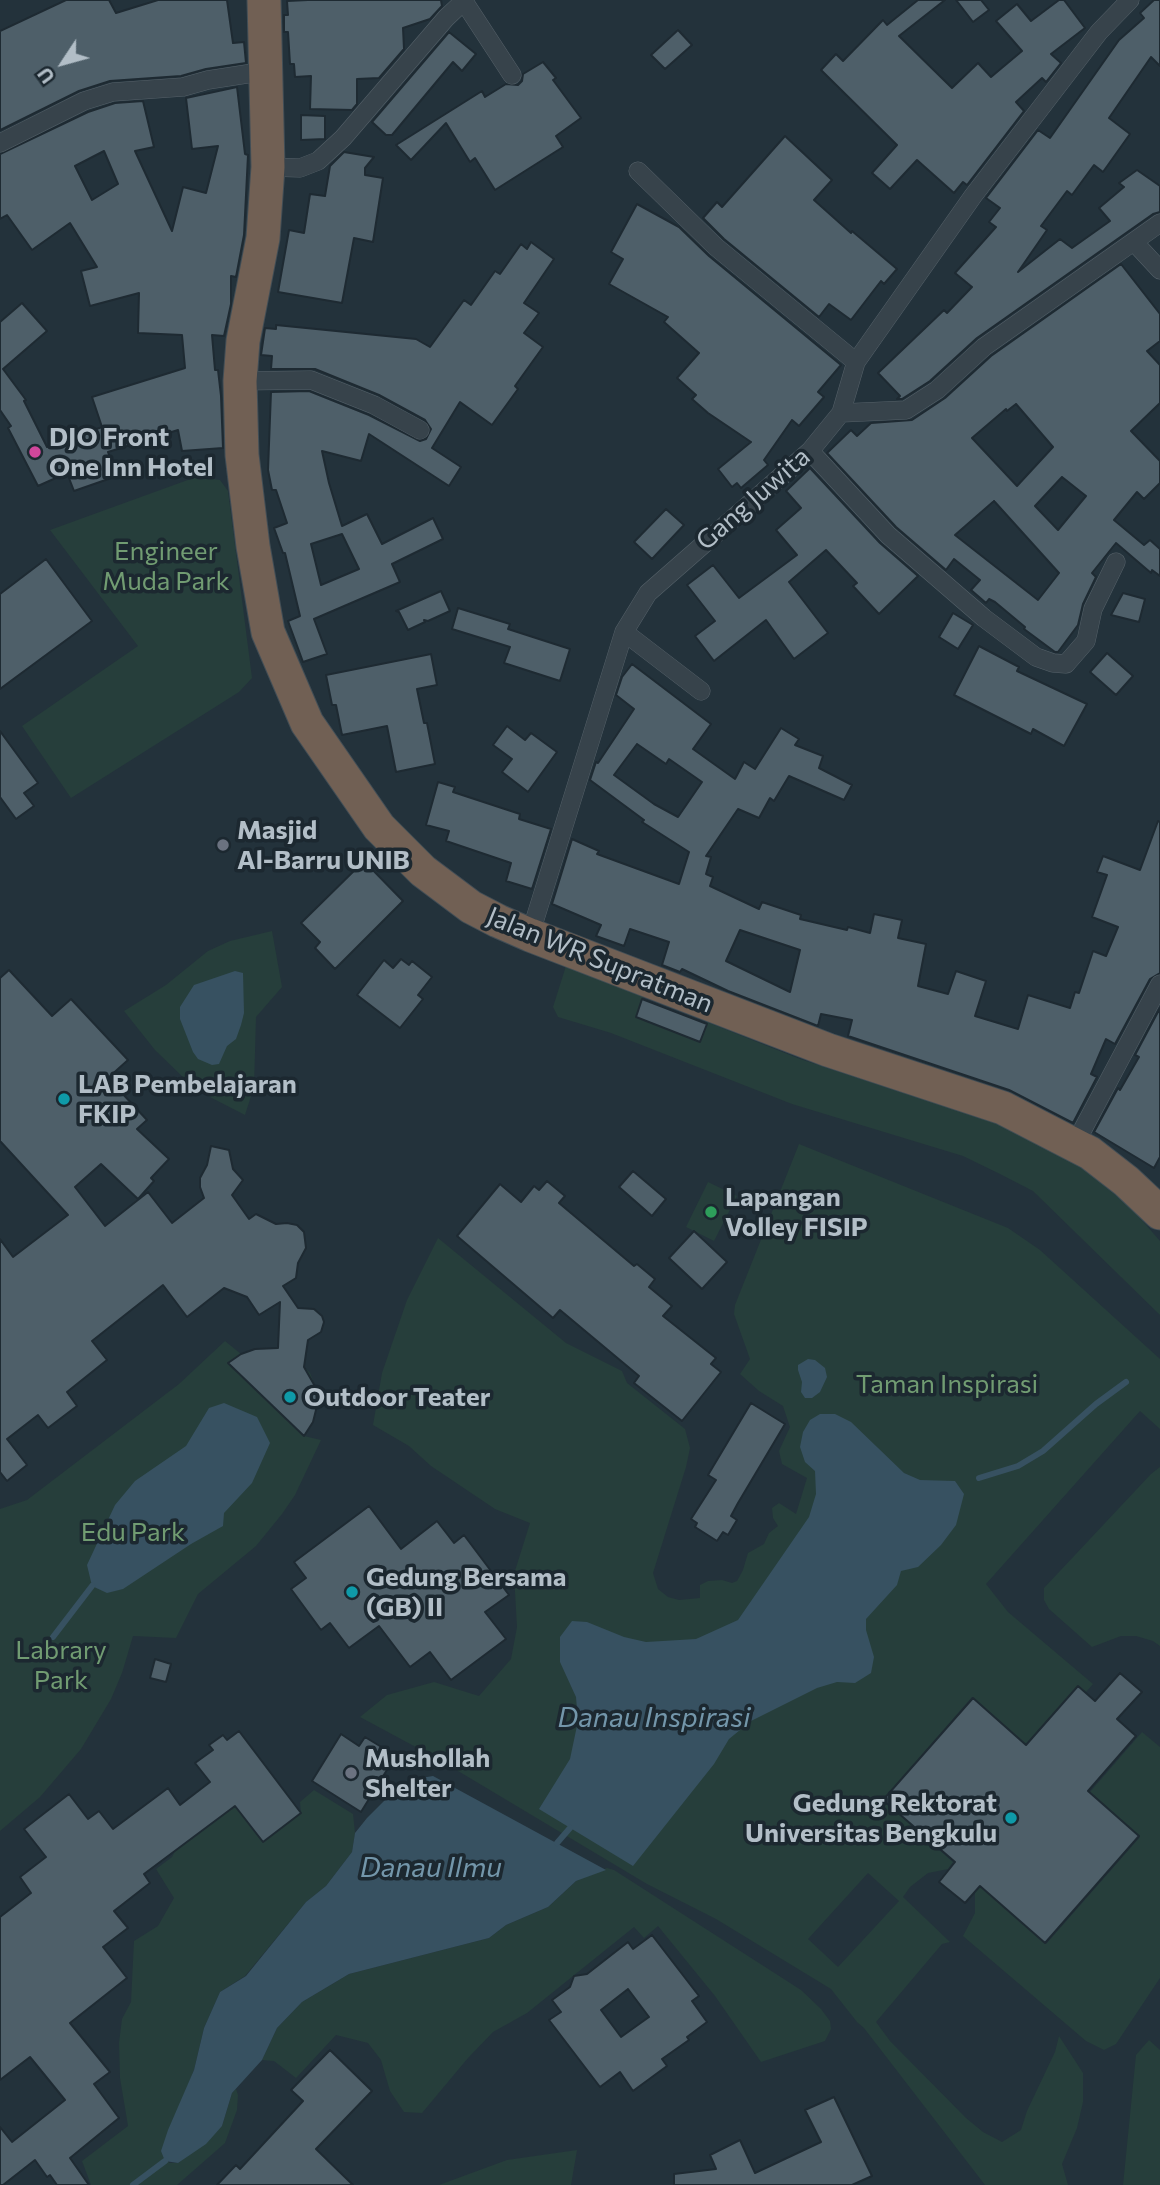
<!DOCTYPE html>
<style>
body{margin:0}
#map{position:relative;width:1160px;height:2185px;overflow:hidden;background:#23323b;font-family:Commissioner,sans-serif}
canvas{display:block}
.north{position:absolute;left:28px;top:28px;width:70px;height:70px;-webkit-text-stroke:5px #1c2830;paint-order:stroke;rotate:234deg;font-size:19px;font-weight:700;line-height:28px;text-align:center;color:#b2bec7}
.north::after{content:'';display:block;margin:auto;width:24px;height:32px;background:#b2bec7;clip-path:polygon(50% 0,100% 100%,50% 72%,0 100%)}
</style>
<div id="map">
<canvas width="1160" height="2185"></canvas>
<div class="north">U</div>
</div>
<script>
const context = document.querySelector('canvas').getContext('2d');
context.lineJoin = 'round';
function paint(path, color) { context.fillStyle = color; context.fill(path, 'evenodd'); }
const shape = rows => new Path2D(rows.map(r => 'M' + r).join(''));
function trace(path, color, width, dash) { context.strokeStyle = color; context.lineWidth = width; context.lineCap = dash ? 'butt' : 'round'; context.setLineDash(dash || []); context.stroke(path); }
function write(font, color, halo, rows, align = 'center') {
  context.font = font + ' Commissioner,sans-serif'; context.lineWidth = 7; context.setLineDash([]); context.textBaseline = 'middle'; context.strokeStyle = halo; context.fillStyle = color; for (const [text, x, y, turn = 0] of rows) {
    context.save(); context.translate(x, y); context.rotate((+turn || 0) * Math.PI / 180); context.textAlign = isNaN(turn) ? turn : align; if (halo) context.strokeText(text, 0, 0); context.fillText(text, 0, 0); context.restore();
  }
}
const green = shape([
 [196,477,220,480,228,491,252,678,239,692,71,798,22,726,138,646,50,530],
 [272,931,282,987,256,1017,254,1087,245,1115,208,1096,187,1081,155,1050,124,1011,166,985,208,951,230,941],
 [566,966,643,997,636,1017,699,1042,707,1022,800,1059,1001,1125,1081,1166,1133,1210,1160,1241,1160,1315,1033,1191,1000,1174,963,1156,792,1104,611,1033,558,1017,553,1007],
 [799,1144,1008,1228,1040,1250,1160,1359,1160,1429,1140,1411,986,1584,1008,1612,1093,1684,1086,1692,1078,1686,1026,1744,972,1697,883,1800,953,1862,948,1869,928,1873,910,1887,903,1897,950,1942,942,1944,876,2022,890,2041,966,2118,983,2132,1002,2142,1021,2130,1027,2111,1055,2052,1059,2036,1083,2073,1083,2102,1077,2128,1062,2164,1068,2185,985,2185,864,2028,857,2022,831,1989,716,1919,647,1884,438,1759,360,1717,387,1695,434,1682,479,1696,511,1659,517,1627,514,1574,530,1523,495,1509,431,1466,409,1446,373,1425,382,1373,407,1300,438,1238,566,1343,622,1371,627,1383,685,1429,690,1448,686,1467,653,1573,658,1589,668,1597,679,1600,700,1598,700,1585,708,1581,722,1580,732,1583,737,1581,743,1570,748,1553,764,1544,769,1533,778,1526,773,1518,772,1508,779,1503,796,1514,807,1478,782,1464,779,1451,790,1427,783,1406,759,1391,740,1374,750,1359,734,1314,735,1305],
 [868,1873,899,1901,838,1967,808,1939],
 [708,1182,737,1196,714,1241,686,1227],
 [225,1341,241,1354,255,1349,270,1348,285,1352,298,1360,310,1373,316,1388,317,1406,313,1422,304,1436,321,1440,295,1495,282,1514,256,1546,198,1594,176,1638,133,1636,122,1673,111,1699,81,1749,40,1797,0,1831,0,1509,27,1500,179,1384],
 [1160,1467,1160,1646,1153,1641,1136,1636,1121,1636,1092,1647,1049,1609,1044,1600,1044,1588,1151,1474],
 [1142,1732,1160,1747,1160,1978,1116,2044,1104,2050,1086,2041,963,1936,975,1913,975,1892,980,1886,1046,1944,1140,1837,1090,1792],
 [314,1790,353,1814,355,1833,352,1852,326,1886,306,1902,245,1976,220,1992,204,2028,194,2070,186,2090,169,2163,178,2163,222,2126,232,2093,236,2089,238,2095,237,2110,225,2143,177,2185,91,2185,82,2161,128,2126,120,2078,119,2043,122,2019,131,2002,134,1941,158,1926,174,1898,156,1869,172,1857,175,1851,235,1806,263,1842,301,1813,300,1802],
 [607,1868,614,1870,801,1990,821,2009,830,2021,831,2029,825,2041,761,2062,715,1996,658,1926,644,1938,634,1927,527,2013,493,2032,468,2058,422,2113,404,2112,390,2091,381,2060,368,2043,336,2035,296,2078,274,2061,262,2060,277,2028,302,2002,349,1974,489,1938,506,1925,548,1907,576,1881],
 [1149,2040,1160,2050,1160,2185,1123,2185,1136,2055],
 [577,2150,571,2185,439,2185,507,2160]
]);
const water = shape([
 [235,971,243,973,244,1013,241,1025,236,1039,227,1046,219,1064,212,1065,198,1059,193,1052,180,1019,180,1007,194,985],
 [808,1359,815,1360,825,1368,827,1377,820,1392,812,1398,805,1398,801,1392,802,1382,798,1370,798,1365],
 [224,1403,257,1417,270,1443,252,1483,224,1513,223,1526,191,1544,123,1589,107,1593,92,1586,87,1565,115,1505,135,1481,186,1446,209,1408],
 [820,1414,835,1414,851,1422,904,1473,920,1480,955,1481,964,1494,956,1525,941,1545,918,1567,901,1571,897,1585,866,1619,866,1630,874,1657,871,1673,855,1683,837,1682,817,1688,751,1721,729,1739,714,1764,633,1866,539,1809,570,1759,578,1721,576,1697,560,1662,560,1637,572,1621,587,1622,624,1637,646,1642,696,1639,738,1620,809,1517,816,1494,815,1471,805,1462,800,1447,803,1432,810,1420],
 [433,1776,606,1870,576,1881,548,1907,506,1925,489,1938,349,1974,302,2002,277,2028,262,2060,232,2093,222,2126,206,2144,178,2163,165,2161,161,2151,168,2130,194,2070,204,2028,220,1992,246,1976,306,1902,326,1886,352,1852,355,1833,367,1818,385,1800,412,1787,421,1778]
]);
const stream = shape([
 [979,1478,1018,1466,1043,1451,1096,1404,1126,1382],
 [53,1637,92,1586],
 [557,1843,570,1828],
 [133,2185,165,2161]
]);
const building = shape([
 [66,0,109,0,116,13,158,0,227,0,233,43,244,42,246,63,206,69,181,76,110,81,79,91,0,130,0,31,66,0],
 [308,0,441,0,442,6,430,19,403,28,404,49,379,78,357,79,357,104,352,110,310,109,311,76,295,77,294,64,290,64,288,32,284,32,284,15,288,15,287,1,308,0],
 [918,0,945,0,899,36,952,88,978,63,991,77,1022,51,996,21,1017,4,1031,21,1059,0,1064,0,1085,28,1051,54,1061,63,1046,82,1042,78,1016,102,1024,111,967,185,963,182,954,193,917,160,890,189,872,173,897,145,821,70,836,54,843,61,883,20,887,25,918,0],
 [956,0,981,0,989,10,973,22,956,0],
 [1154,0,1160,0,1160,66,1151,57,1109,118,1130,134,1103,172,1094,165,1072,195,1067,191,1041,226,1047,230,1018,272,1060,239,1072,248,1110,221,1099,208,1124,187,1119,183,1137,170,1160,186,1160,212,1153,214,977,338,930,381,902,399,897,399,900,396,878,373,944,310,947,313,972,287,955,273,996,227,989,222,1000,208,986,198,1038,130,1050,138,1119,40,1144,18,1140,13,1154,0],
 [678,30,692,45,665,69,651,55,678,30],
 [449,32,476,54,462,71,453,62,392,135,386,135,372,122,449,32],
 [543,62,556,78,553,80,581,118,556,136,563,147,495,190,475,158,470,162,446,123,411,160,396,145,482,91,485,97,506,84,518,85,522,81,523,74,543,62],
 [237,87,245,154,248,155,244,235,236,277,231,276,231,304,224,336,212,335,215,370,218,370,221,396,223,448,182,451,178,430,108,452,117,476,74,491,67,473,38,486,8,428,11,426,0,410,0,322,22,303,47,331,3,369,26,400,24,401,47,447,102,427,92,397,185,368,182,335,138,333,139,293,90,306,81,271,97,267,70,223,32,250,7,215,0,219,0,154,88,112,115,103,143,101,154,147,135,151,172,231,183,187,206,193,218,146,192,149,186,98,237,87],
 [104,151,118,184,92,200,75,166,104,151],
 [301,115,325,116,325,139,301,140,301,115],
 [785,136,832,180,814,200,851,233,852,231,897,269,884,284,881,281,851,320,829,304,819,317,724,239,703,218,717,202,722,207,785,136],
 [344,152,374,157,365,168,365,175,383,178,373,242,354,238,342,303,278,292,289,230,304,233,310,194,325,196,330,166,344,152],
 [637,204,679,227,709,256,841,365,818,392,824,397,799,426,792,420,764,460,768,465,741,488,737,483,732,487,718,469,751,442,708,413,692,399,696,395,677,378,699,353,664,322,668,317,609,284,623,259,611,252,637,204],
 [531,242,554,259,524,303,539,313,524,333,543,347,515,386,518,389,492,425,460,402,432,448,461,467,449,486,369,434,361,461,322,451,329,483,342,526,367,514,382,544,433,518,443,539,392,564,400,582,314,619,327,654,303,662,288,621,300,616,285,553,283,553,274,528,287,523,276,490,272,490,268,470,271,392,309,391,369,415,420,441,426,439,431,429,425,420,379,395,315,369,271,369,272,356,261,355,265,328,276,329,276,325,416,339,430,347,464,300,471,305,495,271,500,274,521,244,527,249,531,242],
 [342,534,359,569,321,585,311,544,342,534],
 [1121,264,1160,314,1160,341,1147,351,1160,365,1160,403,1131,431,1160,461,1160,483,1144,499,1137,492,1114,520,1144,545,1150,540,1160,549,1160,576,1152,570,1151,573,1116,543,1092,573,1096,577,1083,604,1078,625,1058,652,1055,652,1024,629,1025,627,995,602,989,599,986,603,971,590,980,580,954,559,946,570,896,527,827,453,851,430,857,436,871,423,912,420,945,398,991,356,1121,264],
 [1016,404,1053,447,1017,486,972,438,1006,409,1007,411,1016,404],
 [1062,477,1086,496,1058,530,1035,506,1062,477],
 [994,501,1059,573,1038,600,955,535,994,501],
 [810,468,880,543,918,576,879,614,853,586,857,583,826,550,789,582,828,633,794,659,766,620,714,661,695,636,715,621,687,585,713,565,739,598,797,555,776,530,801,508,786,491,810,468],
 [666,509,684,525,652,559,634,542,666,509],
 [46,559,92,621,0,689,0,594,46,559],
 [441,591,450,611,428,621,424,620,425,622,408,630,399,612,396,611,441,591],
 [1123,593,1145,599,1139,622,1111,615,1123,593],
 [458,608,510,624,508,629,570,649,560,681,504,663,510,647,452,629,458,608],
 [953,613,973,625,958,649,939,637,953,613],
 [979,646,1019,667,1017,671,1087,704,1064,746,1033,729,1031,734,954,695,979,646],
 [1107,653,1133,676,1116,695,1090,672,1107,653],
 [431,654,437,685,417,689,424,723,427,723,435,764,396,772,387,726,342,735,336,705,332,705,326,675,431,654],
 [632,664,711,724,693,749,735,779,744,762,755,769,781,728,799,739,795,745,823,756,819,768,852,785,844,800,789,776,774,801,770,798,759,818,738,809,706,856,711,857,706,874,713,877,710,886,759,909,762,902,801,915,800,919,847,930,848,927,870,933,874,914,902,920,898,938,926,944,918,986,948,994,956,971,986,981,975,1016,1018,1029,1028,995,1070,1008,1075,992,1079,993,1093,951,1106,956,1118,927,1092,917,1107,875,1097,872,1103,856,1140,870,1158,821,1160,822,1160,973,1150,979,1115,1044,1106,1039,1091,1074,1097,1077,1073,1123,1009,1090,848,1036,852,1020,821,1014,818,1026,728,991,682,969,680,972,662,965,669,942,630,929,624,946,596,936,601,925,552,904,572,839,599,851,597,854,679,884,689,852,642,822,644,820,590,780,596,762,598,763,634,709,616,695,622,677,632,664],
 [637,744,666,764,669,759,702,782,678,817,654,804,614,775,637,744],
 [740,930,800,950,790,992,726,961,740,930],
 [507,726,525,740,531,733,557,752,528,792,502,772,512,759,493,745,507,726],
 [0,731,38,783,24,793,34,806,16,819,0,797,0,731],
 [438,782,455,787,453,792,520,814,519,819,551,829,532,889,506,881,511,863,446,841,449,831,426,825,438,782],
 [364,861,403,901,335,969,315,948,320,942,301,923,364,861],
 [401,959,409,965,412,961,432,977,418,995,423,999,400,1028,357,995,384,960,393,968,401,959],
 [9,970,52,1016,71,999,128,1060,108,1078,147,1120,137,1129,169,1159,151,1178,154,1181,138,1199,101,1164,75,1187,105,1226,148,1192,172,1223,204,1198,200,1187,200,1178,207,1165,211,1146,229,1150,233,1169,243,1180,232,1195,249,1219,256,1214,276,1224,287,1223,297,1225,304,1232,306,1248,298,1263,296,1278,283,1286,298,1308,314,1309,322,1316,324,1322,321,1332,308,1340,304,1367,316,1388,317,1406,313,1422,304,1436,228,1363,241,1354,255,1349,278,1348,280,1302,259,1315,247,1297,224,1288,187,1317,163,1285,92,1341,107,1360,67,1392,77,1406,48,1428,38,1415,7,1439,27,1465,7,1481,0,1472,0,1239,13,1257,68,1215,0,1141,0,978,9,970],
 [642,999,707,1024,700,1042,636,1017,642,999],
 [1160,1008,1160,1157,1154,1168,1094,1132,1118,1088,1120,1090,1139,1057,1135,1055,1160,1008],
 [633,1171,666,1199,652,1216,619,1187,633,1171],
 [547,1181,565,1196,559,1203,634,1266,637,1264,655,1279,649,1287,672,1306,663,1316,716,1358,711,1364,721,1372,682,1421,634,1383,639,1376,560,1310,553,1318,457,1236,500,1184,521,1202,534,1186,539,1190,547,1181],
 [694,1231,727,1262,702,1289,669,1258,694,1231],
 [751,1403,785,1424,738,1503,731,1516,737,1520,728,1535,723,1532,717,1541,695,1527,697,1523,691,1519,716,1480,708,1475,751,1403],
 [369,1506,401,1549,437,1521,454,1543,464,1535,509,1595,485,1612,506,1639,451,1680,430,1652,410,1667,379,1626,349,1648,330,1623,321,1630,291,1589,306,1578,294,1562,369,1506],
 [155,1659,171,1664,166,1682,150,1678,155,1659],
 [1120,1673,1142,1692,1117,1719,1136,1736,1088,1791,1139,1836,1045,1943,980,1886,965,1903,939,1882,955,1862,883,1800,973,1698,1026,1745,1078,1686,1095,1701,1120,1673],
 [239,1731,301,1813,263,1842,235,1806,144,1874,150,1883,114,1911,128,1928,103,1947,127,1978,70,2023,110,2072,94,2084,119,2118,70,2158,89,2185,57,2185,50,2175,47,2177,35,2160,3,2185,0,2185,0,2127,12,2142,65,2100,30,2057,0,2080,0,1917,31,1893,20,1877,46,1857,24,1829,69,1794,88,1819,99,1811,113,1829,168,1788,180,1805,210,1782,195,1763,213,1750,209,1745,223,1735,227,1740,239,1731],
 [341,1734,359,1746,365,1737,388,1751,383,1760,390,1765,361,1812,312,1781,341,1734],
 [652,1935,699,1996,692,2001,707,2022,687,2037,689,2040,662,2059,667,2066,633,2091,620,2072,600,2087,549,2020,561,2012,552,2000,570,1987,574,1976,587,1974,628,1942,633,1949,652,1935],
 [628,1989,649,2017,621,2037,601,2010,628,1989],
 [330,2050,372,2091,316,2149,353,2185,217,2185,236,2165,240,2169,303,2101,291,2090,330,2050],
 [834,2097,872,2176,852,2185,674,2185,674,2174,716,2169,710,2155,740,2140,755,2173,821,2142,805,2110,834,2097]
]);
const street = shape([
 [463,0,512,75],
 [0,143,84,101,113,92,183,87,208,80,266,71],
 [268,167,300,168,318,161,343,138,446,18,464,1],
 [638,171,716,247,856,362],
 [1134,242,1160,270],
 [240,381,311,380,374,405,420,430],
 [841,413,856,362,973,196,1099,32,1130,0],
 [810,451,888,535,984,618,1036,657,1053,663,1066,664,1086,641,1093,609,1116,562],
 [624,632,701,691],
 [530,935,624,632,648,593,810,451,841,413,906,410,937,390,984,347,1160,223],
 [1075,1144,1160,984]
]);
const highway = shape([
 [264,0,268,167,263,238,243,341,240,381,242,455,253,546,268,632,307,723,379,827,423,871,471,907,498,921,530,935,828,1050,1003,1108,1090,1153,1126,1181,1160,1213]
]);
const markers = [
 [35,452,7,"#d1479c"],
 [223,845,7,"#6b7280"],
 [64,1099,7,"#0f9aa8"],
 [711,1212,7,"#2e9e5b"],
 [290,1397,7,"#0f9aa8"],
 [352,1592,7,"#0f9aa8"],
 [351,1773,7,"#6b7280"],
 [1011,1818,7,"#0f9aa8"]
];
const poiNames = [
 ["DJO Front",49,437],
 ["One Inn Hotel",49,467],
 ["Masjid",237,830],
 ["Al-Barru UNIB",237,860],
 ["LAB Pembelajaran",78,1084],
 ["FKIP",78,1114],
 ["Lapangan",725,1197],
 ["Volley FISIP",725,1227],
 ["Outdoor Teater",304,1397],
 ["Gedung Bersama",366,1577],
 ["(GB) II",366,1607],
 ["Mushollah",365,1758],
 ["Shelter",365,1788],
 ["Gedung Rektorat",997,1803,"right"],
 ["Universitas Bengkulu",997,1833,"right"]
];
const streetNames = [
 ["Gang Juwita",753,499,-41],
 ["Jalan WR Supratman",600,960,22]
];
const parkNames = [
 ["Engineer",166,551],
 ["Muda Park",166,581],
 ["Taman Inspirasi",947,1384],
 ["Edu Park",133,1532],
 ["Labrary",61,1650],
 ["Park",61,1680]
];
const waterNames = [
 ["Danau Inspirasi",654,1718],
 ["Danau Ilmu",431,1868]
];
paint(green, '#263e3b');
paint(water, '#375161');
trace(stream, '#375161', 6);
paint(building, '#4e5f69');
trace(building, '#1e2a32', 2);
trace(street, '#556169', 19);
trace(highway, '#424e56', 35);
trace(street, '#37434b', 18);
trace(highway, '#716054', 33);
for (const [x, y, r, color] of markers) { const dot = new Path2D(); dot.arc(x, y, r, 0, 2 * Math.PI); context.fillStyle = color; context.fill(dot); trace(dot, '#1c2830', 2.5); }
write('bold 26px', '#b2bec7', '#1c2830', poiNames, 'left');
write('26px', '#b2bec7', '#1c2830', streetNames);
write('26px', '#719c72', '#1c2830', parkNames);
write('italic 28px', '#7396aa', '#1c2830', waterNames);
</script>
